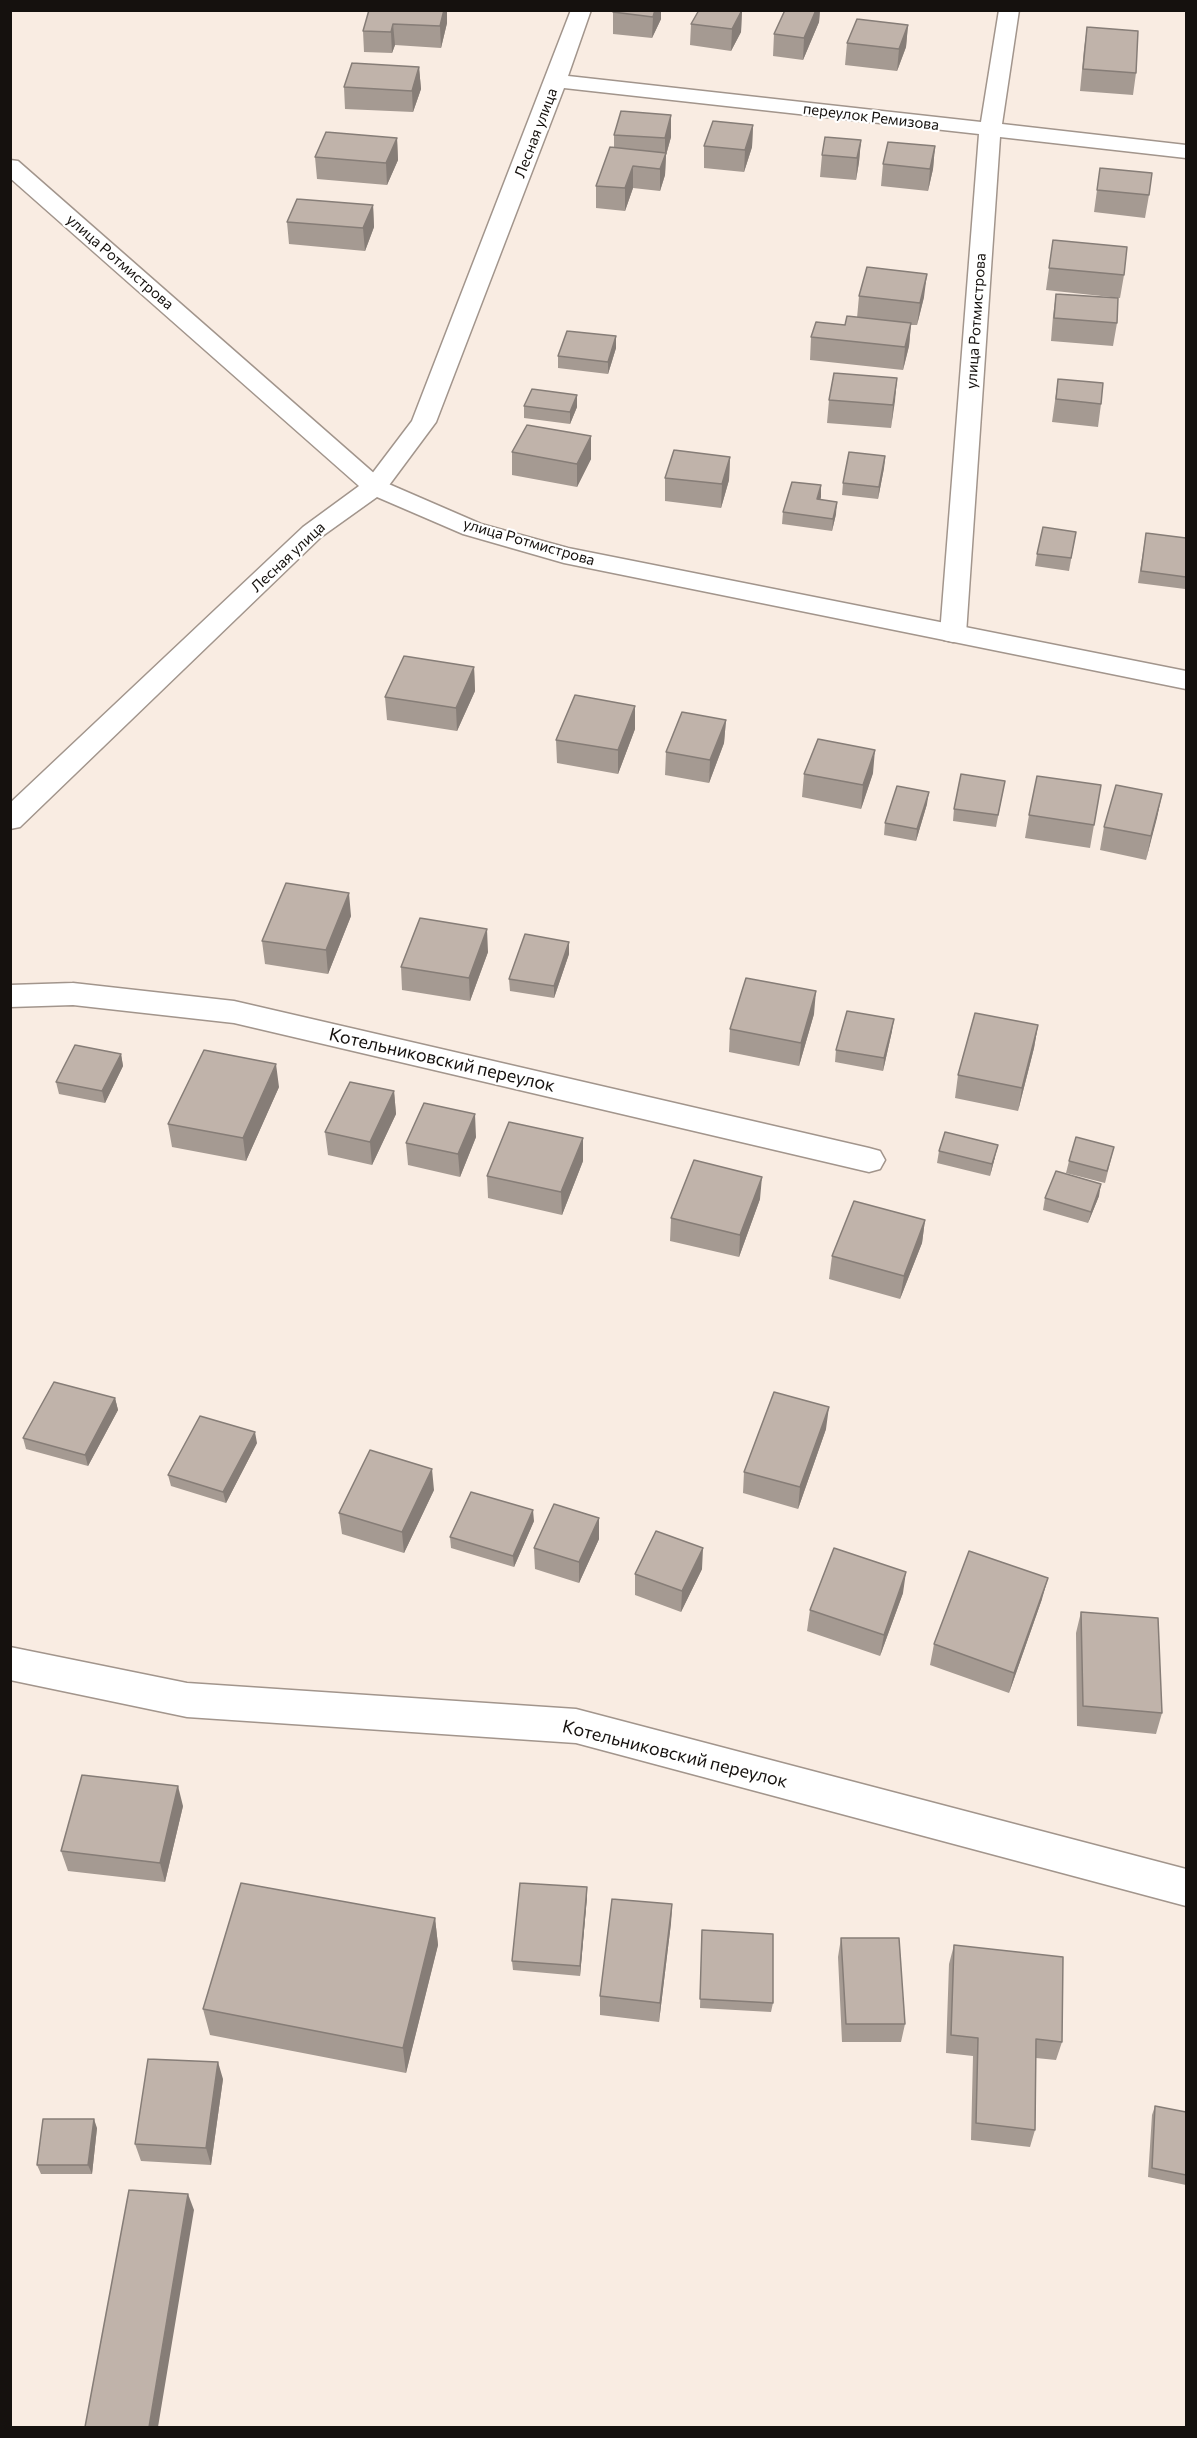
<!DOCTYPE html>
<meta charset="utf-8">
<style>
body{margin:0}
#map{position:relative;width:1197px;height:2438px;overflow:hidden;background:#f9ece2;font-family:Commissioner,sans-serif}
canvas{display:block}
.frame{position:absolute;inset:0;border:12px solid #15110e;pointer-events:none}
</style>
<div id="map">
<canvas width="1197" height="2438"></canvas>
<div class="frame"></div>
</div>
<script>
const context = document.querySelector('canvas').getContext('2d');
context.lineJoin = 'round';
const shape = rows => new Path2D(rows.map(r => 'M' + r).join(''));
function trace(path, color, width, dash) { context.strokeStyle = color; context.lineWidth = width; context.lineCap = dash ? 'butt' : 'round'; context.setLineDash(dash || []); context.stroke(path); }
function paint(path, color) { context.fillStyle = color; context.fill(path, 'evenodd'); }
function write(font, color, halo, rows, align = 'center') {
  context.font = font + ' Commissioner,sans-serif'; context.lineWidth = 4.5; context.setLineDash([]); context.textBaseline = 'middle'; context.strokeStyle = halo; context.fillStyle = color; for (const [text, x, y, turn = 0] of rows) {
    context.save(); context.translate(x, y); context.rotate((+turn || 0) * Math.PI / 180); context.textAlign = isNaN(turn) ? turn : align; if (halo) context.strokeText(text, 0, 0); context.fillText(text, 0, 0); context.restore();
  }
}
const minor = shape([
 [571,10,591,10,568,76,981,122,999,10,1019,10,1002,124,1186,145,1186,158,1000,137,966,634,962,640,953,642,944,640,940,634,979,134,564,88,436,422,384,492,375,495,366,492,362,487,412,421,571,10],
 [73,983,234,1001,869,1148,880,1151,885,1160,880,1169,869,1172,234,1023,73,1005,10,1007,10,985,73,983],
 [10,1647,187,1683,576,1709,1186,1869,1186,1906,576,1743,187,1717,10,1680,10,1647]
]);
const tertiary = shape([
 [10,160,18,161,384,482,481,524,568,548,1186,671,1186,689,564,563,463,534,377,497,321,537,20,827,10,829,10,803,303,527,359,486,10,178,10,160]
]);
const wall = shape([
 [369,10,447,23,441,48,395,45,392,53,364,52,363,31],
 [614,10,661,10,661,19,652,38,613,34,613,12],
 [742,10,741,32,731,51,690,45,691,24],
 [785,10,820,10,819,22,803,60,773,56,774,34],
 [908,25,906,47,897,71,845,65,847,43],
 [1087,27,1136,73,1133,95,1080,91,1084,49],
 [419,67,421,89,413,112,345,109,344,87],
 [671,115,671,137,666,155,665,175,660,191,633,188,625,211,596,208,596,186,614,148,614,135],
 [753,125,752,147,744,172,704,168,704,146],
 [397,138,398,160,387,185,317,179,315,157],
 [861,140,859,162,856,180,820,177,822,155],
 [935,146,933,169,928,191,881,186,883,164],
 [1100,168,1149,195,1145,218,1094,212],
 [373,205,374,227,365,251,289,244,287,222],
 [1053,240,1124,275,1120,298,1046,290],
 [1056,294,1117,323,1113,346,1051,341,1053,316],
 [859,296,924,297,917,325,911,325,909,346,903,370,810,360,811,337,845,325,857,318],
 [616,336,616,348,608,374,558,368,558,356],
 [897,378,891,428,827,423,829,400],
 [1058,379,1101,404,1098,427,1052,422],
 [524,406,577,407,570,424,524,418],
 [512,452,591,459,577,487,512,475],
 [885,456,884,468,878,499,842,495,843,483],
 [730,457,729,480,721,508,665,501,665,478],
 [821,497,820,500,836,514,832,531,782,524,783,512],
 [1076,532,1069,571,1035,566,1037,554],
 [1146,533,1186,538,1186,584,1185,589,1138,583],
 [474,667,475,691,457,731,387,720,385,697],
 [726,720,724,743,709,783,665,775,666,752],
 [635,729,618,774,557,763,556,740],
 [873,773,861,809,802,797,804,774],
 [1005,781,996,827,953,821,954,809],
 [1162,794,1146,860,1100,850,1104,827],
 [927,804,916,841,884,835,885,823],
 [1029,815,1094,825,1090,848,1025,838],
 [351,916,328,974,265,964,262,941],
 [569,942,569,954,554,998,510,991,509,979],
 [488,952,470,1001,402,990,401,967],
 [814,1014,799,1066,729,1052,730,1029],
 [1038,1025,1034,1048,1018,1111,955,1098,958,1075],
 [892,1031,883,1071,835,1062,836,1050],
 [121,1054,123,1066,105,1103,59,1094,56,1082],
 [279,1087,246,1161,172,1147,168,1124],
 [394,1091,396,1114,372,1165,328,1155,325,1132],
 [476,1137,460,1177,408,1165,406,1143],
 [1114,1147,1105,1183,1066,1173,1069,1161],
 [939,1151,995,1157,990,1176,937,1163],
 [583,1161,562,1215,488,1198,487,1176],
 [1099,1196,1088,1223,1043,1210,1045,1198],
 [760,1199,739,1257,670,1241,671,1218],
 [925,1220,922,1243,900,1299,829,1279,832,1256],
 [115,1398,118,1410,88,1466,26,1449,23,1438],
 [826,1429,798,1509,743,1493,744,1472],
 [257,1443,226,1503,171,1486,168,1475],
 [434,1490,404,1553,342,1534,339,1513],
 [534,1521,514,1567,451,1548,450,1537],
 [599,1539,579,1583,535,1569,534,1548],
 [702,1569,681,1612,635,1595,635,1574],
 [903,1593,880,1656,807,1631,810,1610],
 [1042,1599,1009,1693,930,1665,934,1644],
 [1081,1612,1162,1713,1156,1734,1077,1726,1076,1633],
 [183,1806,165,1882,68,1871,61,1851],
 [587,1897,580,1976,513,1970,512,1961],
 [672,1904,671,1923,659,2022,600,2015,600,1996],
 [435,1918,438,1945,406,2073,210,2035,203,2009],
 [702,1930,773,2003,771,2012,700,2008],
 [841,1938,905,2024,901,2042,842,2042,838,1957],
 [954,1945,1062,2042,1056,2060,1036,2058,1035,2130,1030,2147,971,2140,973,2056,946,2053,949,1964],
 [223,2079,211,2165,141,2161,135,2144],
 [1155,2106,1186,2112,1186,2185,1148,2177,1152,2115],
 [97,2128,92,2174,41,2174,37,2165]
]);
const shadedWall = shape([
 [444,10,447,10,447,23,441,48,440,26],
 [655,10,661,10,661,19,652,38,653,17],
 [742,10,741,32,731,51,732,29],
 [816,10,820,10,819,22,803,60,804,38],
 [393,24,395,45,392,53,391,32],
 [908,25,906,47,897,71,899,49],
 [419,67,421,89,413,112,412,91],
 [671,115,671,137,666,155,665,175,660,191,660,169,665,156,665,138],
 [753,125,752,147,744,172,745,150],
 [397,138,398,160,387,185,386,163],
 [861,140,859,162,856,180,857,158],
 [935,146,933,169,928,191,930,169],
 [633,166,633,188,625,211,625,188],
 [373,205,374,227,365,251,363,228],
 [927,274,924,297,917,325,920,303],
 [911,323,909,346,903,370,905,347],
 [616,336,616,348,608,374,608,362],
 [897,378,895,401,891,428,893,405],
 [577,395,577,407,570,424,570,412],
 [591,436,591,459,577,487,577,464],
 [885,456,884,468,878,499,879,487],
 [730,457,729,480,721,508,722,484],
 [821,485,821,497,817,511,817,499],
 [837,502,836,514,832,531,833,519],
 [474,667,475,691,457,731,456,708],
 [635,706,635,729,618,774,618,750],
 [726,720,724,743,709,783,710,760],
 [875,750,873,773,861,809,863,785],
 [929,792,927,804,916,841,917,829],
 [1162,794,1157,818,1146,860,1151,836],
 [349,893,351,916,328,974,326,950],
 [487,929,488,952,470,1001,469,978],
 [569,942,569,954,554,998,554,986],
 [816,991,814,1014,799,1066,801,1043],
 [894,1019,892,1031,883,1071,884,1058],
 [1038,1025,1034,1048,1018,1111,1022,1088],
 [121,1054,123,1066,105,1103,102,1091],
 [276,1064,279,1087,246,1161,243,1138],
 [394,1091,396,1114,372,1165,370,1142],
 [475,1114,476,1137,460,1177,458,1154],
 [583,1138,583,1161,562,1215,561,1192],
 [998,1145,995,1157,990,1176,992,1164],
 [762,1177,760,1199,739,1257,740,1235],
 [1101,1184,1099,1196,1088,1223,1091,1212],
 [925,1220,922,1243,900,1299,904,1276],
 [115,1398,118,1410,88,1466,85,1455],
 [829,1407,826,1429,798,1509,800,1487],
 [255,1432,257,1443,226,1503,223,1492],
 [432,1469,434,1490,404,1553,402,1532],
 [533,1510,534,1521,514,1567,513,1556],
 [599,1518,599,1539,579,1583,579,1562],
 [703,1548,702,1569,681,1612,682,1591],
 [906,1572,903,1593,880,1656,884,1635],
 [1048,1578,1042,1599,1009,1693,1014,1673],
 [178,1786,183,1806,165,1882,160,1863],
 [587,1887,587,1897,580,1976,580,1966],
 [672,1904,671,1923,659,2022,660,2003],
 [435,1918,438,1945,406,2073,403,2048],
 [218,2062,223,2079,211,2165,206,2148],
 [94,2119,97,2128,92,2174,88,2165],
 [188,2194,194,2210,158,2427,149,2427]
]);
const building = shape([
 [369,10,444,10,440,26,393,24,391,32,363,31,369,10],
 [614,10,655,10,653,17,613,12,614,10],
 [699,10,742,10,732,29,691,24,699,10],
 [785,10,816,10,804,38,774,34,785,10],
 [857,19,908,25,899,49,847,43,857,19],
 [1087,27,1138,31,1136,73,1083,69,1087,27],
 [352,63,419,67,412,91,344,87,352,63],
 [621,111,671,115,665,138,614,135,621,111],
 [713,121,753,125,745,150,704,146,713,121],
 [326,132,397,138,386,163,315,157,326,132],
 [825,137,861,140,857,158,822,155,825,137],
 [888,142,935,146,930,169,883,164,888,142],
 [610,147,666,153,660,169,633,166,625,188,596,186,610,147],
 [1100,168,1152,173,1149,195,1097,190,1100,168],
 [297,199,373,205,363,228,287,222,297,199],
 [1053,240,1127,247,1124,275,1049,268,1053,240],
 [867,267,927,274,920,303,859,296,867,267],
 [1056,294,1118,298,1117,323,1054,318,1056,294],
 [847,316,911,323,905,347,811,337,816,322,845,325,847,316],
 [567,331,616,336,608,362,558,356,567,331],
 [834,373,897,378,893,405,829,400,834,373],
 [1058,379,1103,383,1101,404,1056,399,1058,379],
 [532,389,577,395,570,412,524,406,532,389],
 [527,425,591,436,577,464,512,452,527,425],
 [674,450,730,457,722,484,665,478,674,450],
 [849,452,885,456,879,487,843,483,849,452],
 [792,482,821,485,817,499,837,502,833,519,783,512,792,482],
 [1043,527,1076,532,1071,558,1037,554,1043,527],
 [1146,533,1186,538,1186,577,1141,571,1146,533],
 [404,656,474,667,456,708,385,697,404,656],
 [575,695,635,706,618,750,556,740,575,695],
 [682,712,726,720,710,760,666,752,682,712],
 [818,739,875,750,863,785,804,774,818,739],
 [961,774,1005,781,998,815,954,809,961,774],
 [1037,776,1101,785,1094,825,1029,815,1037,776],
 [1116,785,1162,794,1151,836,1104,827,1116,785],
 [897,786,929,792,917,829,885,823,897,786],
 [286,883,349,893,326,950,262,941,286,883],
 [420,918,487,929,469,978,401,967,420,918],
 [525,934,569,942,554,986,509,979,525,934],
 [746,978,816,991,801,1043,730,1029,746,978],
 [847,1011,894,1019,884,1058,836,1050,847,1011],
 [975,1013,1038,1025,1022,1088,958,1075,975,1013],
 [75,1045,121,1054,102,1091,56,1082,75,1045],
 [204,1050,276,1064,243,1138,168,1124,204,1050],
 [350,1082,394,1091,370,1142,325,1132,350,1082],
 [424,1103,475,1114,458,1154,406,1143,424,1103],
 [509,1122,583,1138,561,1192,487,1176,509,1122],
 [945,1132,998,1145,992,1164,939,1151,945,1132],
 [1076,1137,1114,1147,1107,1171,1069,1161,1076,1137],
 [694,1160,762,1177,740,1235,671,1218,694,1160],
 [1056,1171,1101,1184,1091,1212,1045,1198,1056,1171],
 [854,1201,925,1220,904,1276,832,1256,854,1201],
 [54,1382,115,1398,85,1455,23,1438,54,1382],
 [774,1392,829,1407,800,1487,744,1472,774,1392],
 [200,1416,255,1432,223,1492,168,1475,200,1416],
 [370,1450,432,1469,402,1532,339,1513,370,1450],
 [471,1492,533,1510,513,1556,450,1537,471,1492],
 [554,1504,599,1518,579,1562,534,1548,554,1504],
 [656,1531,703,1548,682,1591,635,1574,656,1531],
 [834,1548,906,1572,884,1635,810,1610,834,1548],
 [969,1551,1048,1578,1014,1673,934,1644,969,1551],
 [1081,1612,1158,1618,1162,1713,1083,1706,1081,1612],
 [82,1775,178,1786,160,1863,61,1851,82,1775],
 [241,1883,435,1918,403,2048,203,2009,241,1883],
 [520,1883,587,1887,580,1966,512,1961,520,1883],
 [612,1899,672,1904,660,2003,600,1996,612,1899],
 [702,1930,773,1934,773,2003,700,1999,702,1930],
 [841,1938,899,1938,905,2024,846,2024,841,1938],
 [954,1945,1063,1957,1062,2042,1036,2039,1035,2130,976,2123,978,2038,951,2035,954,1945],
 [148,2059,218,2062,206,2148,135,2144,148,2059],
 [1155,2106,1186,2112,1186,2175,1152,2168,1155,2106],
 [43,2119,94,2119,88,2165,37,2165,43,2119],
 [129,2190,188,2194,149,2427,85,2427,129,2190]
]);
const farStreetnames = [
 ["переулок Ремизова",871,117,7],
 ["Лесная улица",536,133,-69],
 ["улица Ротмистрова",120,262,41],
 ["улица Ротмистрова",976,321,-86],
 ["улица Ротмистрова",529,542,16],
 ["Лесная улица",288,557,-43]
];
const streetNames = [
 ["Котельниковский переулок",442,1060,13],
 ["Котельниковский переулок",675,1754,14]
];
trace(minor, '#a2958c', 3);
trace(tertiary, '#a2958c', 3);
paint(minor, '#fff');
paint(tertiary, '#fff');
paint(wall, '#a59a92');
paint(shadedWall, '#867d77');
paint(building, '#c0b3aa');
trace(building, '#867d77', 1.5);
write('15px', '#15110e', '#fff', farStreetnames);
write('18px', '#15110e', '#fff', streetNames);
</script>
